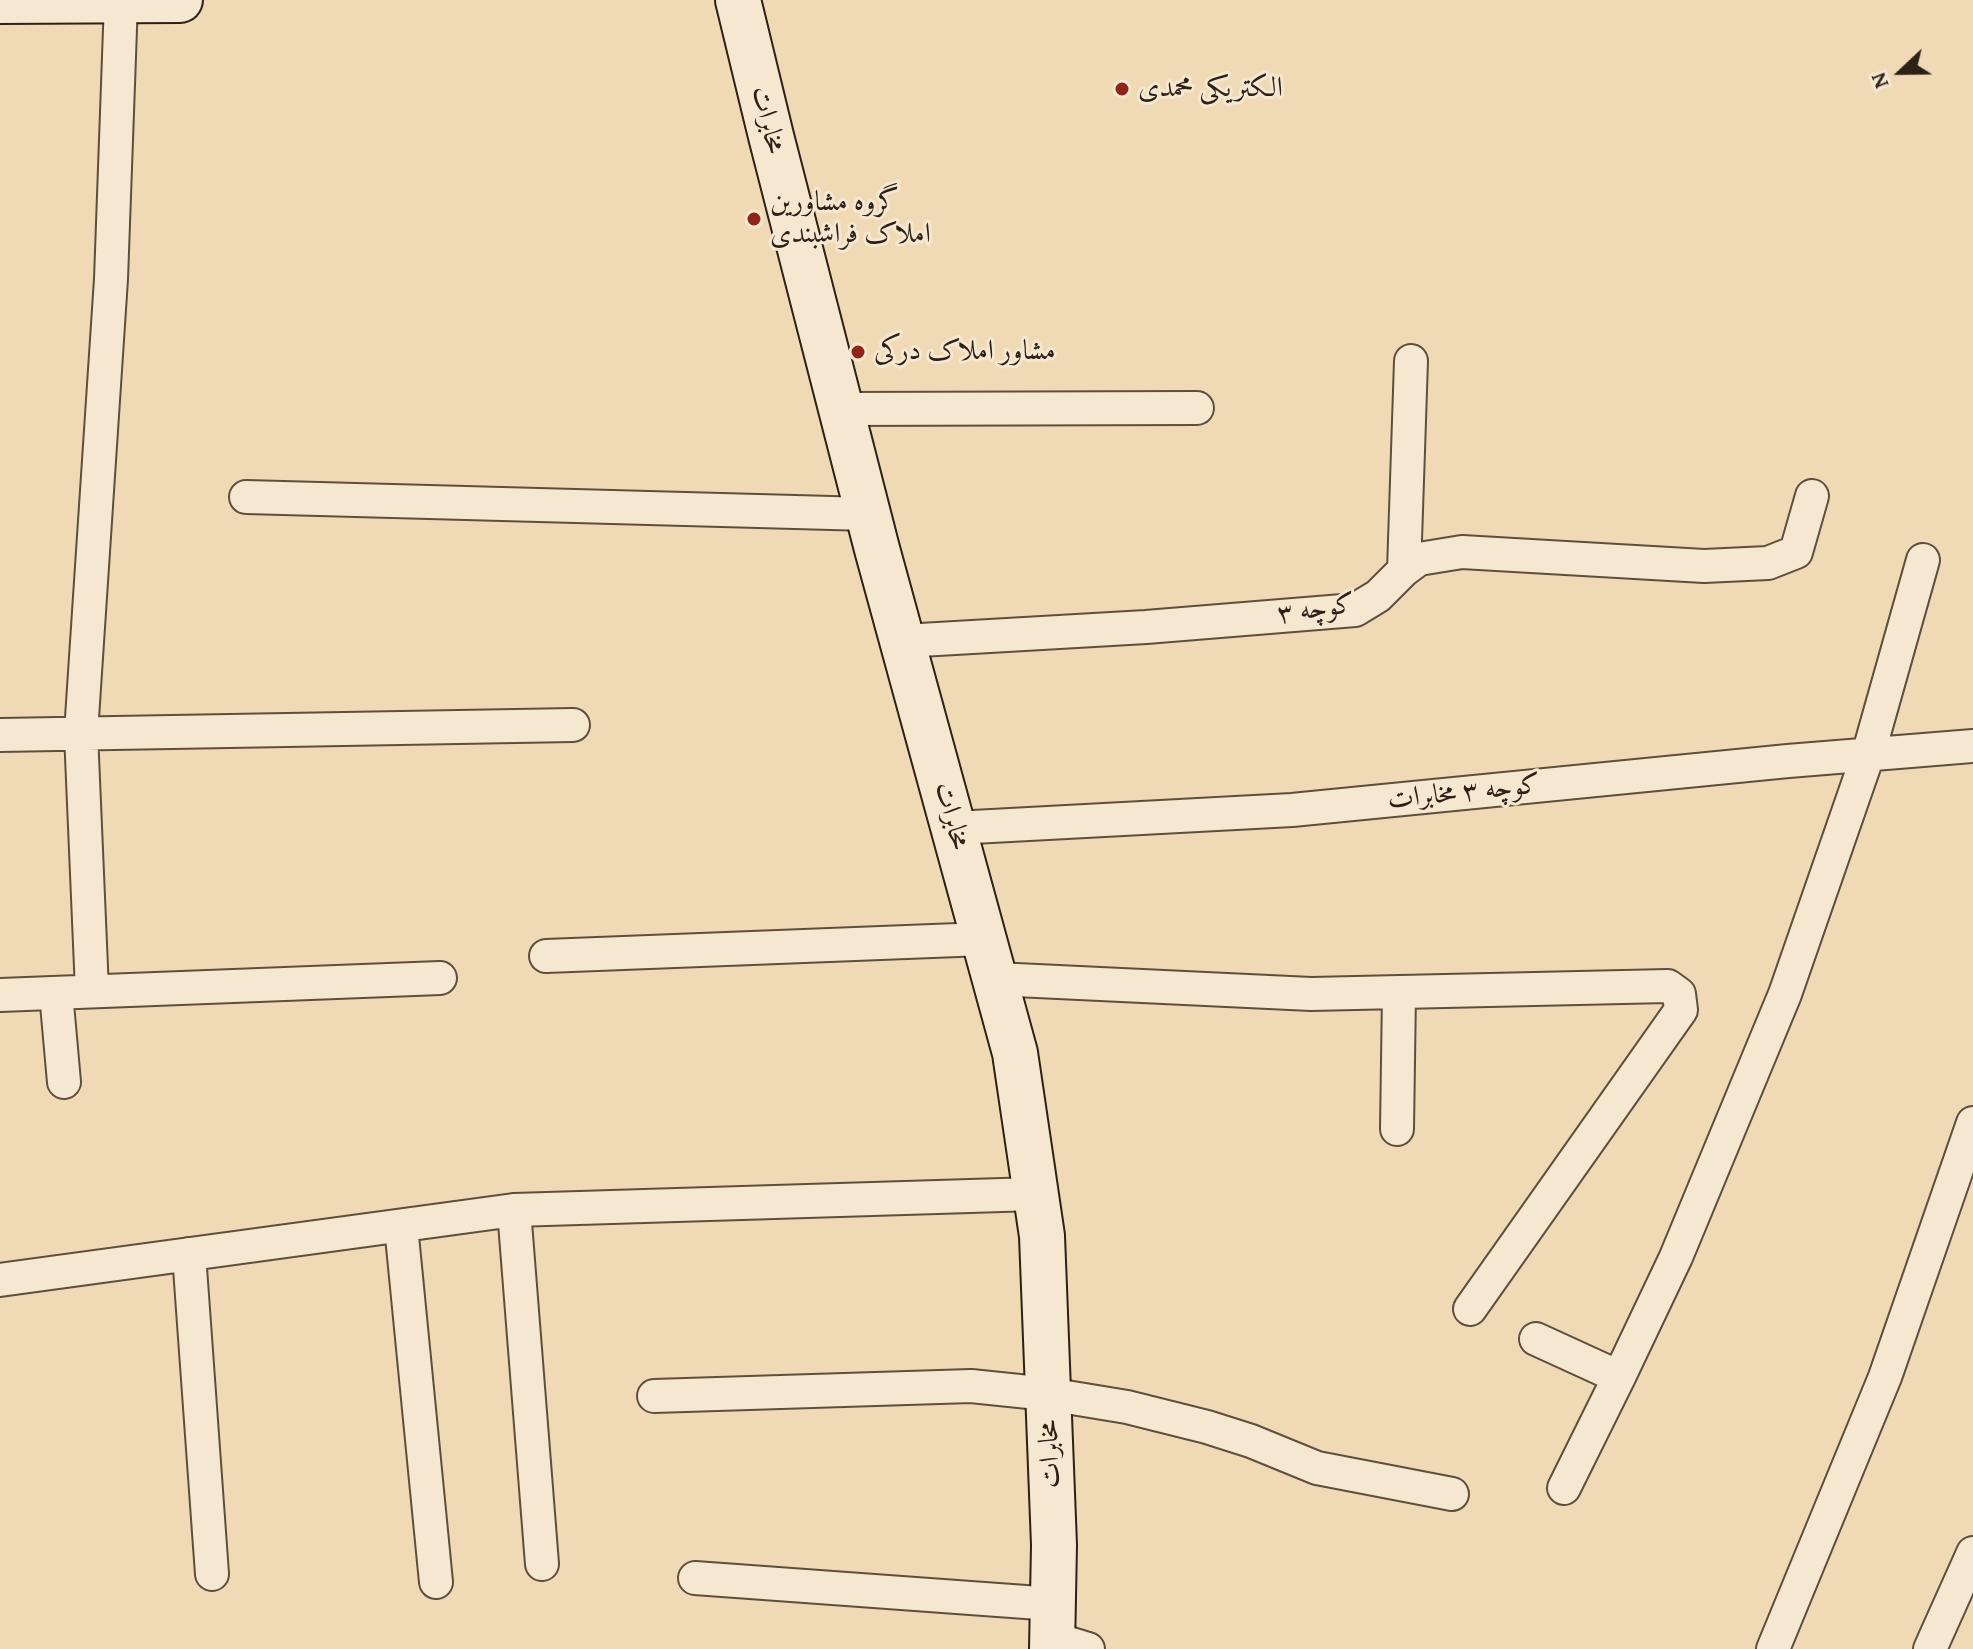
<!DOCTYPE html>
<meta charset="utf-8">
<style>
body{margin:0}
#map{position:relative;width:1973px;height:1649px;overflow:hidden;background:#f0dab6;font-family:"Gentium Book Plus",serif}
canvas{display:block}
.north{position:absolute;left:1861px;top:32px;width:80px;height:80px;-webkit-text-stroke:6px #f5e7d0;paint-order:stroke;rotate:248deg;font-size:22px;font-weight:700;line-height:32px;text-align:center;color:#2d2016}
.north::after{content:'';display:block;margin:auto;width:28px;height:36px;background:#2d2016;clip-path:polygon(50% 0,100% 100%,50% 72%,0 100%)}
</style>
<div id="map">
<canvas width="1973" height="1649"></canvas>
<div class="north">N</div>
</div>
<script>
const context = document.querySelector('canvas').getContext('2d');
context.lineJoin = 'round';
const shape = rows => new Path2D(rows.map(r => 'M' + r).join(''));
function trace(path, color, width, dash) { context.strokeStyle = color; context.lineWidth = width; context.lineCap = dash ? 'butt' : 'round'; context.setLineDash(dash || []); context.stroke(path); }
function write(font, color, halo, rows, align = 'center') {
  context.font = font + ' "Gentium Book Plus",Amiri,serif'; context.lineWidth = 6; context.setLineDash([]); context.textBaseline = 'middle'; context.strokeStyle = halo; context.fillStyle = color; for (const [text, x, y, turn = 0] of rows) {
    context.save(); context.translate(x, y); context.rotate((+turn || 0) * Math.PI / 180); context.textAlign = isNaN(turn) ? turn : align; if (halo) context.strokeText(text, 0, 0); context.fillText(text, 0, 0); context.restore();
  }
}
const street = shape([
 [841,409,1197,408],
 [246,497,868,514],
 [1404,570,1411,361],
 [903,641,1146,627,1355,610,1378,596,1404,570,1419,559,1462,552,1704,566,1768,563,1796,552,1812,496],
 [0,735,573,725],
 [954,828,1292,810,1788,761,1973,746],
 [546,956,984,939],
 [995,979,1311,994,1668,986,1679,994,1681,1010,1470,1309],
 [92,991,81,733,111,279,121,1],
 [56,993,64,1082],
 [0,995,440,978],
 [1397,1129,1399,993],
 [514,1210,542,1564],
 [401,1226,436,1582],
 [189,1254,212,1574],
 [0,1280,514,1210,1035,1194],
 [1536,1339,1619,1377],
 [654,1396,971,1386,1048,1394,1127,1407,1207,1427,1251,1441,1317,1468,1452,1494],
 [1564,1488,1619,1377,1676,1257,1785,994,1868,755,1923,560],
 [695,1578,1053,1604],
 [1052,1638,1088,1649],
 [1773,1649,1885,1377,1973,1123],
 [1930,1649,1973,1553]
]);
const secondary = shape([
 [738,0,771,136,877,549,1015,1053,1042,1236,1054,1545,1052,1649],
 [0,1,180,0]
]);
const markers = [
 [1122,89,8,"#8f2418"],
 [754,219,8,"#8f2418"],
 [858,352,8,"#8f2418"]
];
const poiNames = [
 ["الکتریکی محمدی",1138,89],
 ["گروه مشاورین",770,203],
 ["املاک فراشبندی",770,235],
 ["مشاور املاک درکی",874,352]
];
const streetNames = [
 ["مخابرات",767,120,76],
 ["کوچه ۳",1316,610,-8],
 ["کوچه ۳ مخابرات",1464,793,-6],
 ["مخابرات",951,816,75],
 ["مخابرات",1051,1454,-92]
];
trace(street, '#5e4e3e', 36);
trace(secondary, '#2d2016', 48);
trace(street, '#f5e7d0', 32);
trace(secondary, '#f5e7d0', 44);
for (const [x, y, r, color] of markers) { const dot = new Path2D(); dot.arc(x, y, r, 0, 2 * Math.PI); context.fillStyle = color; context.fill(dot); trace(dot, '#f5e7d0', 3); }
write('28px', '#2d2016', '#f5e7d0', poiNames, 'left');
write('28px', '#2d2016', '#f5e7d0', streetNames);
</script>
